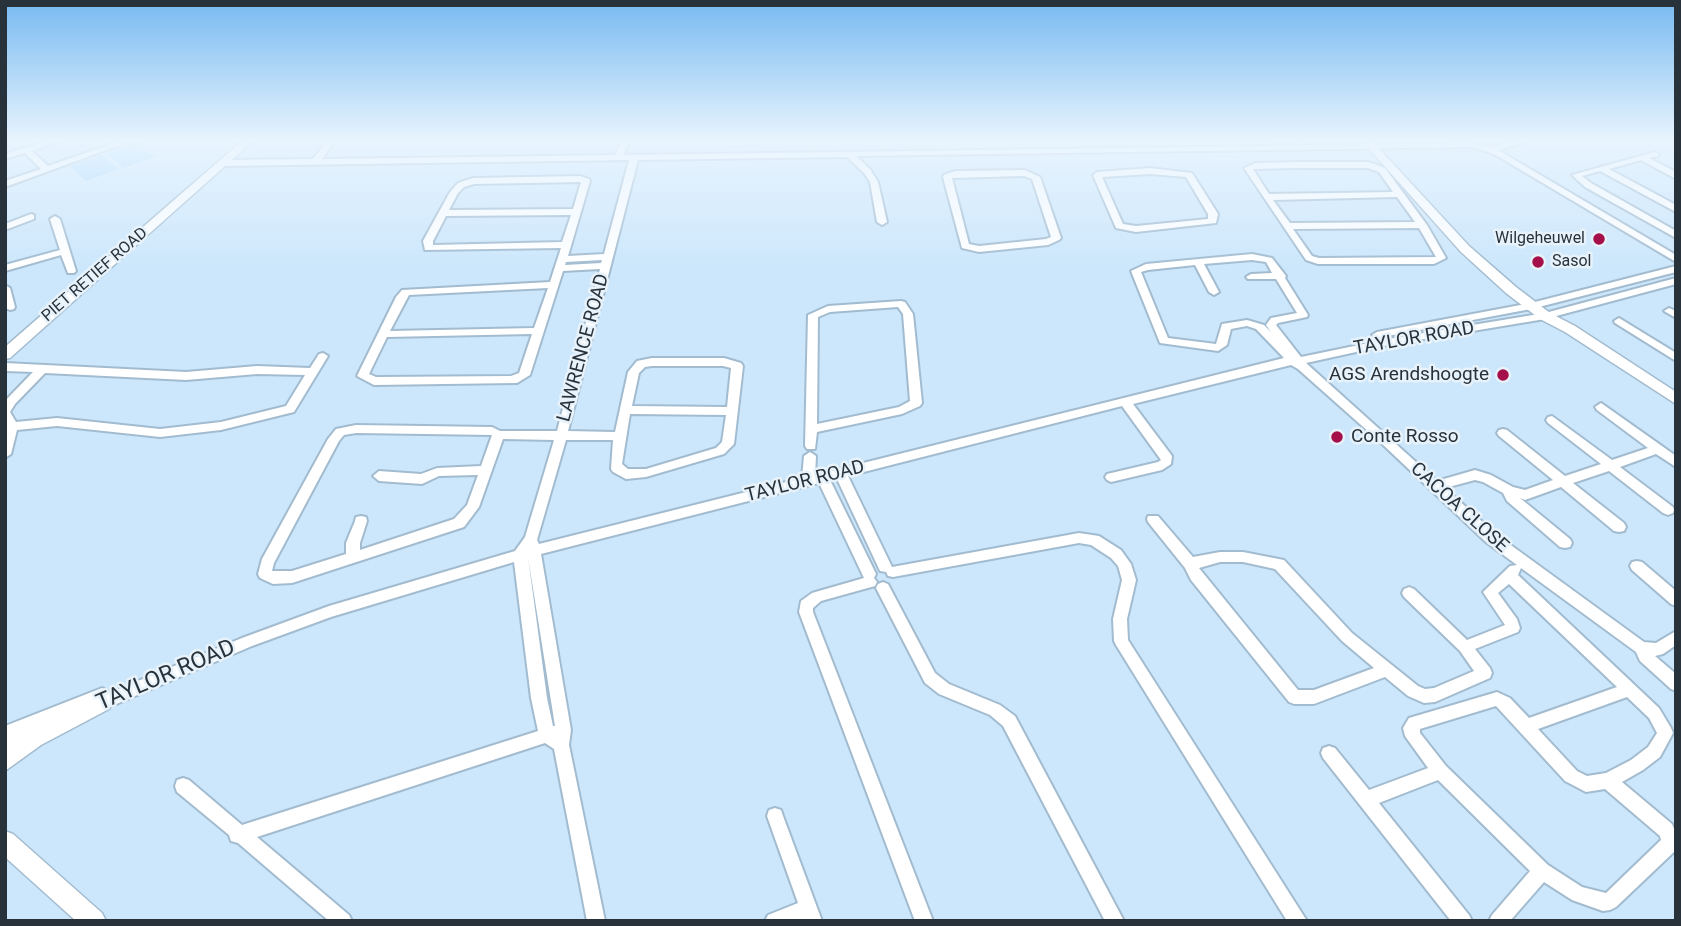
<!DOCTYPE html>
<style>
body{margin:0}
#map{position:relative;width:1681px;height:926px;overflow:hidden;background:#cce7fc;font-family:Roboto,sans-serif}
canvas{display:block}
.frame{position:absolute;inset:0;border:7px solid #28323a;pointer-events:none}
</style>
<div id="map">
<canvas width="1681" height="926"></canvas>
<div class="frame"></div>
</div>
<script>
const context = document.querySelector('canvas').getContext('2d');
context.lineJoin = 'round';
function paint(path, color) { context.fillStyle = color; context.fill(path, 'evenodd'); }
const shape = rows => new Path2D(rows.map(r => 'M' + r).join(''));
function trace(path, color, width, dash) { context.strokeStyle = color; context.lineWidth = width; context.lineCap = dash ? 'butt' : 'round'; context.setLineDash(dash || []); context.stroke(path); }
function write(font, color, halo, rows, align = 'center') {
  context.font = font + ' Roboto,sans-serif'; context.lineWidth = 5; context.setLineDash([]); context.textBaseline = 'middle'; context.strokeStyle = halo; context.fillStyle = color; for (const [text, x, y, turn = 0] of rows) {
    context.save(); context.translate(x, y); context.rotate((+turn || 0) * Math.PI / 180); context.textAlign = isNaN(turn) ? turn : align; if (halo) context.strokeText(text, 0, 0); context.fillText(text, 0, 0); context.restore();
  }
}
const green = shape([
 [138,143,155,157,123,168,107,153],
 [102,155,119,169,86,181,70,166]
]);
const minor = shape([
 [48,141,59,141,32,151,48,166,120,141,131,141,5,187,5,181,41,169,25,153,5,159,5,154,48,141],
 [327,141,335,141,322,159,615,155,622,141,630,141,623,155,1474,143,1489,147,1512,141,1524,141,1523,143,1498,150,1676,255,1676,262,1494,154,1473,147,856,156,870,169,878,182,887,222,882,225,877,222,870,182,864,173,847,157,638,160,568,431,615,432,628,372,637,361,652,358,724,358,741,363,743,366,734,444,724,454,646,477,626,479,613,472,611,469,613,440,566,440,537,540,539,544,802,478,804,456,810,452,816,456,815,475,1284,358,1256,329,1247,326,1231,329,1227,345,1218,351,1160,343,1131,271,1146,264,1252,254,1272,258,1286,276,1285,278,1308,315,1307,317,1278,323,1276,325,1301,357,1388,339,1545,313,1676,278,1676,284,1545,319,1388,345,1306,363,1437,481,1475,470,1491,475,1513,487,1525,490,1553,480,1499,436,1497,433,1499,430,1503,429,1507,430,1565,476,1601,464,1548,423,1546,420,1548,417,1552,416,1612,460,1648,448,1597,410,1595,407,1601,403,1676,456,1676,467,1656,454,1620,467,1673,507,1674,510,1673,513,1668,515,1663,513,1609,471,1573,483,1624,523,1626,527,1624,531,1619,532,1614,531,1561,487,1525,500,1520,498,1570,539,1572,543,1570,547,1565,548,1560,547,1507,501,1503,493,1483,482,1475,480,1445,488,1497,535,1644,642,1656,643,1676,631,1676,645,1663,654,1655,656,1676,674,1676,691,1671,689,1640,661,1636,652,1521,568,1518,575,1659,708,1671,728,1673,733,1660,757,1643,770,1622,782,1672,824,1676,833,1676,850,1616,907,1610,910,1603,911,1572,900,1544,882,1510,921,1489,921,1492,915,1530,871,1438,780,1379,803,1469,915,1472,921,1451,921,1323,758,1321,753,1323,748,1329,746,1335,748,1369,790,1428,768,1405,736,1403,728,1409,718,1497,692,1510,698,1529,718,1617,687,1509,584,1498,593,1517,619,1520,628,1518,632,1475,649,1490,668,1492,673,1490,678,1435,702,1424,703,1408,696,1385,677,1314,704,1294,704,1289,702,1191,580,1185,568,1148,522,1147,519,1148,516,1158,516,1193,557,1220,552,1243,552,1284,560,1352,633,1418,686,1425,689,1434,688,1474,671,1460,651,1404,597,1402,593,1404,589,1409,587,1414,589,1467,640,1505,625,1483,592,1510,566,1517,565,1487,543,1379,441,1298,369,1291,365,1133,404,1172,456,1171,464,1162,470,1111,482,1107,480,1105,477,1107,474,1158,462,1161,460,1122,406,848,476,892,567,1079,533,1099,536,1121,550,1131,564,1136,580,1127,619,1128,640,1307,921,1287,921,1116,645,1114,641,1113,619,1122,580,1118,566,1111,558,1091,545,1079,543,893,577,888,576,886,572,880,571,837,479,830,480,876,574,874,578,877,582,875,586,821,601,813,608,813,612,933,921,915,921,799,612,801,601,812,593,864,578,819,483,541,554,571,730,569,745,605,921,587,921,554,749,545,743,257,837,349,915,352,921,329,921,238,843,231,841,229,835,177,792,175,786,177,780,183,778,189,780,242,825,538,731,531,698,514,562,331,617,252,646,100,711,95,713,90,711,88,707,38,727,40,732,38,737,5,750,5,726,102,688,107,690,109,693,242,638,329,606,515,551,525,537,554,440,503,439,479,507,464,527,292,583,273,584,260,578,258,574,262,559,328,439,336,429,356,425,492,427,500,431,557,431,600,269,563,271,530,375,517,383,374,385,357,376,396,297,402,290,550,282,561,248,425,250,423,241,450,192,458,183,473,178,580,176,589,179,590,181,568,256,604,254,629,160,223,166,219,163,223,160,313,159,327,141],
 [581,182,573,209,449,210,458,193,464,187,474,184,581,182],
 [571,215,562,242,433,245,433,241,446,216,571,215],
 [602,260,601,263,565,265,566,262,602,260],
 [1252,260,1266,262,1272,273,1251,274,1246,277,1248,279,1276,279,1297,313,1271,318,1266,325,1271,332,1264,325,1247,320,1222,324,1216,344,1168,338,1141,272,1148,270,1195,265,1209,292,1214,295,1219,292,1204,264,1252,260],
 [548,288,534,328,390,331,409,295,548,288],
 [532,334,519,373,511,376,376,377,369,374,387,337,532,334],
 [652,366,723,366,731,368,727,407,632,406,639,373,645,367,652,366],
 [630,414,726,415,722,442,716,448,646,469,628,469,622,464,630,414],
 [356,433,492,435,481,466,437,468,421,474,379,471,373,476,379,481,422,484,439,476,478,475,467,505,454,519,360,550,360,543,367,521,366,517,361,516,356,517,355,521,346,543,346,554,292,571,272,571,274,563,339,441,344,435,356,433],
 [528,557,555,726,553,726,547,698,528,557],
 [1220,562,1243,562,1275,569,1342,641,1374,668,1314,690,1298,690,1199,568,1220,562],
 [1627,697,1649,718,1657,733,1648,747,1631,760,1606,773,1587,776,1577,771,1538,729,1627,697],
 [1496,706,1565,781,1586,792,1605,789,1660,836,1661,840,1606,893,1582,887,1548,865,1446,766,1420,733,1420,729,1496,706],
 [1655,152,1659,154,1658,156,1649,158,1676,172,1676,179,1641,160,1609,169,1676,205,1676,212,1600,171,1582,176,1591,183,1676,231,1676,238,1585,187,1572,175,1655,152],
 [1298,162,1369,162,1385,168,1427,225,1446,258,1434,264,1318,264,1306,260,1244,168,1256,163,1298,162],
 [1298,168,1368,168,1379,172,1393,192,1269,194,1253,169,1298,168],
 [1397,197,1415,222,1290,223,1273,200,1397,197],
 [1419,228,1436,257,1319,258,1312,256,1293,229,1419,228],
 [1150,168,1192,173,1218,214,1216,223,1136,232,1116,228,1093,175,1097,172,1150,168],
 [1150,174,1186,177,1208,214,1208,219,1136,226,1123,224,1102,177,1150,174],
 [1025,170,1040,177,1061,238,1059,240,1048,245,979,252,962,248,943,177,944,175,955,171,1025,170],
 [1024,176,1032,179,1051,237,1046,239,979,246,969,244,952,178,1024,176],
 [31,214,34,215,34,219,5,230,5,224,31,214],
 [55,216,60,219,76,271,74,273,68,273,61,255,5,271,5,265,60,250,50,219,55,216],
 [1676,266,1676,272,1531,309,1377,338,1372,335,1377,332,1531,303,1676,266],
 [5,285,10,288,15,307,14,309,10,310,5,308,5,285],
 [901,301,905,302,913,314,922,403,920,406,902,414,817,432,815,449,807,449,805,446,808,315,828,306,901,301],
 [898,307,903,314,910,401,899,407,817,424,818,317,830,312,898,307],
 [1669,308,1676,311,1676,318,1664,311,1669,308],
 [1619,318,1676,353,1676,361,1615,323,1614,321,1619,318],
 [323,353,328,356,294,412,221,430,160,437,57,426,17,430,11,454,5,458,5,401,33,372,5,371,5,363,186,372,257,366,310,368,319,354,323,353],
 [45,373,186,380,257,374,305,375,286,406,221,422,160,429,57,418,16,422,10,412,15,404,45,373],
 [1637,561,1642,562,1676,591,1676,606,1671,604,1632,570,1630,566,1632,562,1637,561],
 [883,582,888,584,935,673,949,684,1000,705,1015,716,1124,921,1105,921,1003,726,990,715,939,694,925,683,876,588,878,584,883,582],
 [775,808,781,810,783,816,822,921,804,921,803,919,765,921,768,915,798,903,767,816,769,810,775,808]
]);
const tertiary = shape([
 [242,141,253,141,10,358,5,359,5,347,242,141],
 [1362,141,1372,141,1469,246,1516,287,1550,313,1575,326,1676,392,1676,404,1565,332,1540,319,1506,293,1461,252,1362,141],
 [102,694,109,697,112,703,109,709,41,745,5,771,5,748,27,731,102,694],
 [5,831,13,834,102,913,106,921,76,921,5,857,5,831]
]);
const markers = [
 [1599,239,7,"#a6104a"],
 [1538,262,7,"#a6104a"],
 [1503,375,7,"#a6104a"],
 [1337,437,7,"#a6104a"]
];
const farPoinames = [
 ["Wilgeheuwel",1585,239],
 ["Sasol",1552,262,"left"]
];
const farStreetnames = [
 ["PIET RETIEF ROAD",95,275,-41]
];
const streetNames = [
 ["TAYLOR ROAD",1414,339,-10],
 ["LAWRENCE ROAD",584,348,-75],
 ["TAYLOR ROAD",805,482,-14],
 ["CACOA CLOSE",1459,508,42]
];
const poiNames = [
 ["AGS Arendshoogte",1489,375],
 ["Conte Rosso",1351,437,"left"]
];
const nearStreetnames = [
 ["TAYLOR ROAD",166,676,-23]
];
paint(green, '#a6d8fe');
trace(minor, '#a2bbcf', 4);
trace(tertiary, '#a2bbcf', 3);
paint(minor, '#fff');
paint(tertiary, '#fff');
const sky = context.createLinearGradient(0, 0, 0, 270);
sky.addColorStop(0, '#77baf0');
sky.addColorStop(0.52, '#e8f4fe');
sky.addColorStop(1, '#e8f4fe00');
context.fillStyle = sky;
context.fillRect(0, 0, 1681, 270);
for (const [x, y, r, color] of markers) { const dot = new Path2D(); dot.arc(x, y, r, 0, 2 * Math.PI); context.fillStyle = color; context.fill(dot); trace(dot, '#e7f2fa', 2.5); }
write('16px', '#28323a', '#e7f2fa', farPoinames, 'right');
write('16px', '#28323a', '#e7f2fa', farStreetnames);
write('19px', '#28323a', '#e7f2fa', streetNames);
write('19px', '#28323a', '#e7f2fa', poiNames, 'right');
write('23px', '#28323a', '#e7f2fa', nearStreetnames);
</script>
